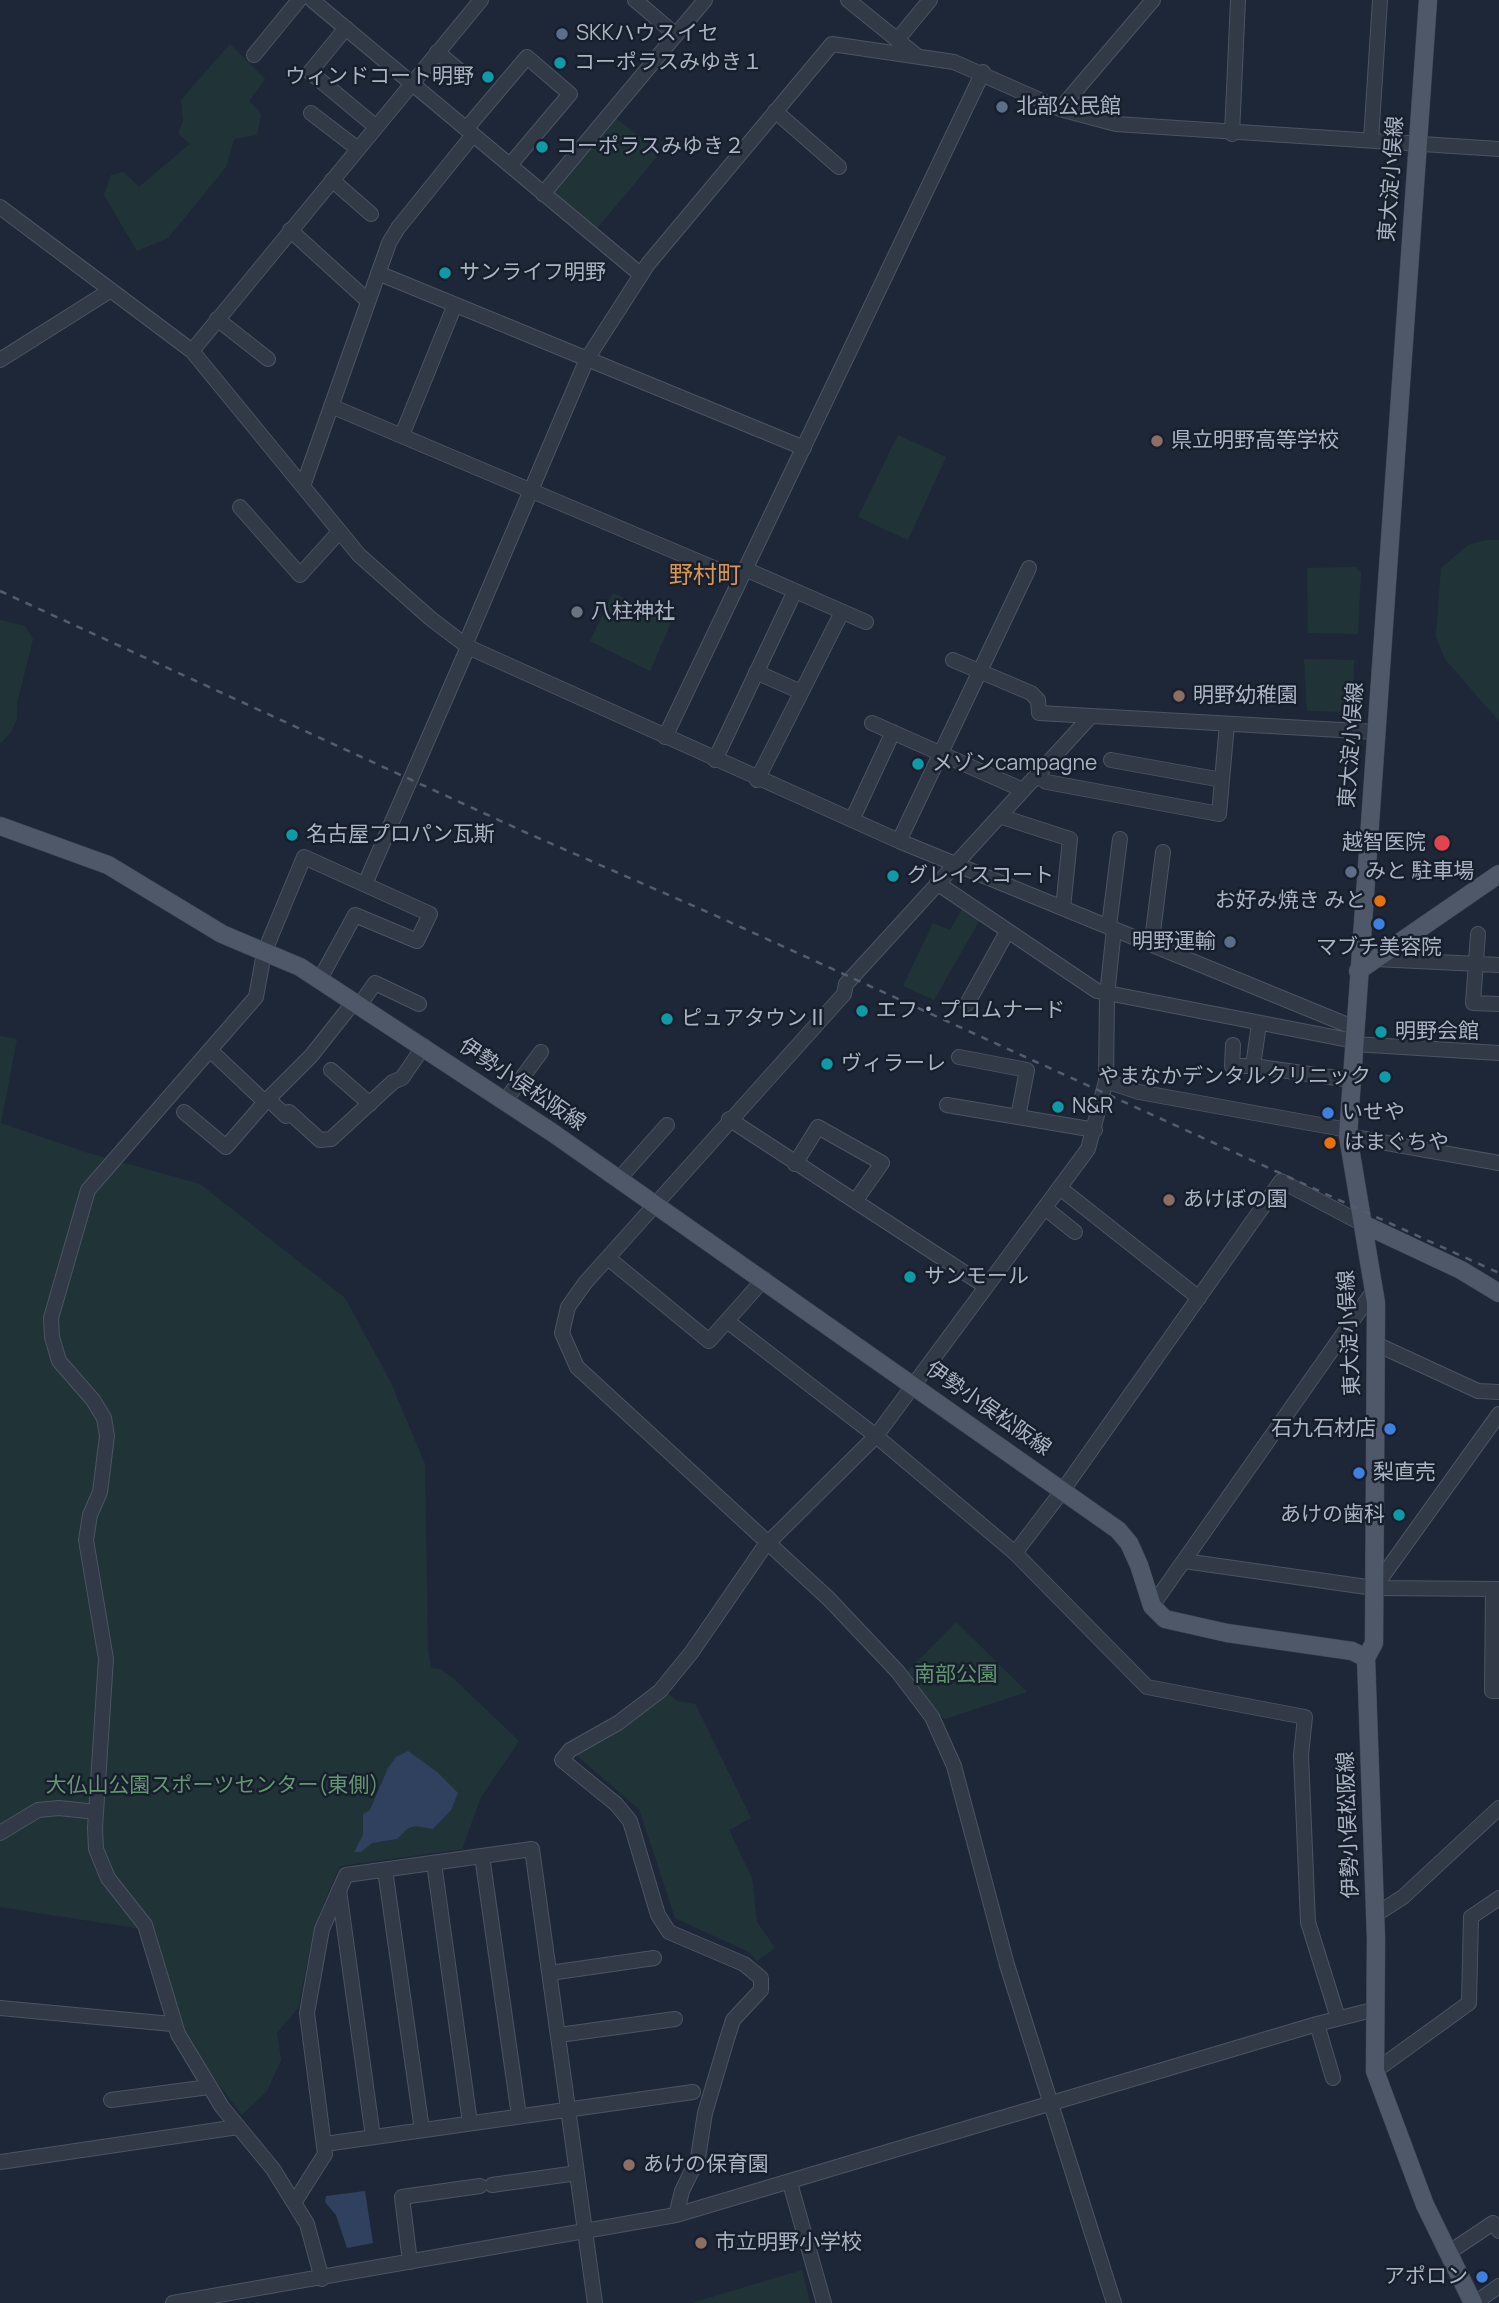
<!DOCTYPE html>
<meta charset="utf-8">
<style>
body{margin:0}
canvas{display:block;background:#1e2737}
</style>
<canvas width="1499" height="2303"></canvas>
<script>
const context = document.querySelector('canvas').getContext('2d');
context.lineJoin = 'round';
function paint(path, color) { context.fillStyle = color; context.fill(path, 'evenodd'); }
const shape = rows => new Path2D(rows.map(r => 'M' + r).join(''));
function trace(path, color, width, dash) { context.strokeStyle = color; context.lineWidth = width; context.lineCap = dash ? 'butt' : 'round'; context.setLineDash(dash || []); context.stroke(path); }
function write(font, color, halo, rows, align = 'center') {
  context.font = font + ' Manrope,"Noto Sans JP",sans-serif'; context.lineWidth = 5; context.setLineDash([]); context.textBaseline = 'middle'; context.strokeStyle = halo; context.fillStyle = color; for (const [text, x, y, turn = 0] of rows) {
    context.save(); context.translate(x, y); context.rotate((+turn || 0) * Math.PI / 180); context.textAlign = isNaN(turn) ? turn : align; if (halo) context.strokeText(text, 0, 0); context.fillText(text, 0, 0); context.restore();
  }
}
const green = shape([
 [230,44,265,79,249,101,261,114,257,135,234,139,226,167,168,238,137,251,104,195,111,175,124,172,139,187,190,144,178,133,183,121,181,100],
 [613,119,617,119,660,153,594,232,554,196,554,188],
 [898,435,946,457,908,540,858,517],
 [1485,540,1499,540,1499,721,1445,659,1436,636,1441,568,1468,545],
 [1356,567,1361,572,1358,634,1308,633,1307,568],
 [613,593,672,620,650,671,590,641],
 [0,620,25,626,33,639,17,703,17,718,11,732,0,744],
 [1304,659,1354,660,1353,712,1307,711],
 [962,909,979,921,934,1000,903,986,933,923,950,930],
 [0,1036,17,1039,1,1123,85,1152,200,1184,345,1298,390,1381,425,1464,428,1651,431,1668,440,1669,453,1678,519,1741,481,1797,462,1849,340,1866,315,1924,298,2008,277,2033,281,2060,267,2091,242,2115,214,2078,180,2021,155,1931,0,1907],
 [956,1622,1027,1692,945,1719,940,1716,907,1672],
 [666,1692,677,1701,695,1704,751,1818,729,1830,752,1878,757,1922,775,1948,757,1961,749,1952,675,1918,639,1809,575,1754],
 [802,2270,810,2303,692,2303]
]);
const water = shape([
 [408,1751,437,1772,458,1793,451,1810,433,1829,415,1826,407,1829,397,1839,372,1843,361,1852,354,1852,363,1835,363,1814,370,1810,388,1768,396,1757],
 [365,2191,373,2243,347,2248,336,2215,325,2202,326,2196]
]);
const minor = shape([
 [312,0,640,274],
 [635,0,676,35],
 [848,0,916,55],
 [346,28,310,72,375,126],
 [897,40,930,0],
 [437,52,461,72],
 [254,55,299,0],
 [1060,109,1153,0],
 [775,111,839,167],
 [311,113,358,149],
 [466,129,527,57,570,94,510,165],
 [1232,134,1238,0],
 [1371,140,1380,0],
 [332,180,371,214],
 [543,194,705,0],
 [0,207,192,351,359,555,430,618,468,647,899,841,1355,1028],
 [290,230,368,301],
 [378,273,804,448],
 [217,319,268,359],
 [192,351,481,0],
 [0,360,111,290],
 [331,406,740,579],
 [402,435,454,307],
 [303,486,389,243,398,228,473,135],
 [240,507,300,575,339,532],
 [745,569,866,622],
 [465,645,587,359,648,264,832,44,954,62,1060,109,1116,124,1499,149],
 [953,660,1031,693,1038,700,1039,713,1376,732],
 [756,672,801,692],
 [1090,717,846,984,844,994,585,1283,568,1307,562,1333,577,1367,829,1599,898,1672,932,1717,954,1766,1007,1965,1114,2303],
 [872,723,1023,790],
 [665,737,983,72],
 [715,760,795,591],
 [1111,760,1222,780],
 [1036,776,1047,782,1219,814,1227,724],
 [757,780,842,612],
 [999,816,1070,839,1063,908],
 [852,820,893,732],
 [899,841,1029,568],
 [937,883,1097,991,1354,1041],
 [365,884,468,647],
 [1109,926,1120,839],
 [1478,934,1473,1003,1499,1004],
 [1147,943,1153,932,1163,852],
 [1376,959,1499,965],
 [320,979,355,915,417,941,430,914,304,857,264,953,256,997,88,1190,51,1318,52,1337,59,1361,93,1400,104,1418,107,1436,100,1492,90,1515,86,1540,106,1659,95,1828,96,1849,108,1878,145,1925,178,2034,222,2107,273,2169,307,2224,322,2279],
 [967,1004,1007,932],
 [359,1006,375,983,419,1004],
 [1259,1024,1253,1066,1351,1080],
 [1354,1044,1499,1053],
 [1233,1045,1232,1066,1253,1066],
 [959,1057,1027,1070,1018,1117],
 [331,1070,370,1104],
 [1106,1081,1139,1092,1348,1130],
 [268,1099,286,1116,289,1112,320,1140,331,1139,393,1082,402,1078,424,1046],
 [505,1101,541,1052],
 [265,1102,311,1056,353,1003],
 [947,1105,1095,1130],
 [184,1112,226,1147,265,1102,210,1050],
 [729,1119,985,1286],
 [1348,1136,1499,1163],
 [795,1164,818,1127,882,1163,856,1200],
 [618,1180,667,1125],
 [1060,1188,1199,1298],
 [1045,1208,1075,1232],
 [608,1258,709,1341,764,1279],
 [727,1321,876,1436,1015,1553,1147,1687,1305,1717,1301,1755,1308,1922,1338,2018],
 [1376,1344,1478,1391,1499,1392],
 [1015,1553,1063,1490,1281,1181,1363,1224],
 [1184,1561,1374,1588,1499,1589],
 [1374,1588,1499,1414],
 [1493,1589,1492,1691,1499,1691],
 [1152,1606,1374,1290],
 [0,1833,38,1810,59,1808,96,1812],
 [482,1856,519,2116],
 [434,1863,470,2123],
 [385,1870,422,2130],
 [339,1890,373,2137],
 [1375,1915,1403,1897,1499,1808],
 [550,1973,654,1958],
 [0,2008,172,2024],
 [1317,2024,1333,2078],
 [559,2035,675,2019],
 [1375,2071,1469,2003,1471,1917,1499,1898],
 [111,2100,209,2087],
 [325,2144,693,2092],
 [0,2162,238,2127],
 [790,2183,824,2303],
 [492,2185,577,2173],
 [294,2203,325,2154,307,2013,322,1929,346,1875,532,1849,595,2303],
 [676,2215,682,2191,698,2158,705,2113,727,2039,733,2020,761,1990,761,1978,744,1964,669,1932,658,1915,630,1821,616,1804,562,1760,570,1750,618,1723,660,1691,691,1653,764,1547,876,1436,1088,1149,1106,1081,1107,995,1114,929],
 [1448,2253,1493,2223,1499,2231],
 [410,2262,402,2197,480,2186],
 [173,2303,676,2215,1317,2024,1376,2009],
 [1475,2303,1499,2286]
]);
const major = shape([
 [0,826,108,865,222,934,300,967,553,1133,1118,1530,1129,1543,1139,1565,1152,1606,1165,1619,1227,1633,1352,1651,1366,1658],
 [1358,971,1499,874],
 [1363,1224,1461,1270,1499,1293],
 [1366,1658,1374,1643,1376,1303,1348,1136,1428,0],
 [1366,1658,1376,1939,1375,2071,1425,2205,1473,2303]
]);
const rail = shape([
 [0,591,527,833,712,914,1499,1273]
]);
const markers = [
 [562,34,7,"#5c6f8a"],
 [560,63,7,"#0f9aa8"],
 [488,77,7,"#0f9aa8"],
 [1002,107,7,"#5c6f8a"],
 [542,147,7,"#0f9aa8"],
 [445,273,7,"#0f9aa8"],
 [1157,441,7,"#8d6e63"],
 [577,612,7,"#6b7280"],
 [1179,696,7,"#8d6e63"],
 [918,764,7,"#0f9aa8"],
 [292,835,7,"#0f9aa8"],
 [1442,843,9,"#e0444e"],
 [1351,872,7,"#5c6f8a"],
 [893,876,7,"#0f9aa8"],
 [1380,901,7,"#e8710a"],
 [1379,924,7,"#3f7fe0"],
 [1230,942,7,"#5c6f8a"],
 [862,1011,7,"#0f9aa8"],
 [667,1019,7,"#0f9aa8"],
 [1381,1032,7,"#0f9aa8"],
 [827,1064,7,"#0f9aa8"],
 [1385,1077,7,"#0f9aa8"],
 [1058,1107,7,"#0f9aa8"],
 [1328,1113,7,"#3f7fe0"],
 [1330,1143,7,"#e8710a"],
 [1169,1200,7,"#8d6e63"],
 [910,1277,7,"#0f9aa8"],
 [1390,1429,7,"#3f7fe0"],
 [1359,1473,7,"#3f7fe0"],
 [1399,1515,7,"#0f9aa8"],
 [629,2165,7,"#8d6e63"],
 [701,2243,7,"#8d6e63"],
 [1482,2277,7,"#3f7fe0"]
];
const poiNames = [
 ["SKKハウスイセ",576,34],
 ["コーポラスみゆき１",574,63],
 ["ウィンドコート明野",474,77,"right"],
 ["北部公民館",1016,107],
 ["コーポラスみゆき２",556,147],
 ["サンライフ明野",459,273],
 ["県立明野高等学校",1171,441],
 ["八柱神社",591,612],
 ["明野幼稚園",1193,696],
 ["メゾンcampagne",932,764],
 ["名古屋プロパン瓦斯",306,835],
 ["越智医院",1426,843,"right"],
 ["みと 駐車場",1365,872],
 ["グレイスコート",907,876],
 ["お好み焼き みと",1366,901,"right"],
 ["明野運輸",1216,942,"right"],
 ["マブチ美容院",1379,948,"center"],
 ["エフ・プロムナード",876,1011],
 ["ピュアタウンⅡ",681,1019],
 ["明野会館",1395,1032],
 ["ヴィラーレ",841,1064],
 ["やまなかデンタルクリニック",1371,1077,"right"],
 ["N&R",1072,1107],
 ["いせや",1342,1113],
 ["はまぐちや",1344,1143],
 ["あけぼの園",1183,1200],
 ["サンモール",924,1277],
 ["石九石材店",1376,1429,"right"],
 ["梨直売",1373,1473],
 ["あけの歯科",1385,1515,"right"],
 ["あけの保育園",643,2165],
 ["市立明野小学校",715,2243],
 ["アポロン",1468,2277,"right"]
];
const streetNames = [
 ["東大淀小俣線",1392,179,-86],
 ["東大淀小俣線",1352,745,-86],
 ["伊勢小俣松阪線",522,1085,34],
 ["東大淀小俣線",1350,1333,-93],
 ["伊勢小俣松阪線",988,1409,35],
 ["伊勢小俣松阪線",1349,1825,-92]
];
const parkNames = [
 ["南部公園",956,1675],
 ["大仏山公園スポーツセンター(東側)",212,1786]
];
const quarterNames = [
 ["野村町",705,576]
];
paint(green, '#203438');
paint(water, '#30415f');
trace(minor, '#4c5463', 16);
trace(major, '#3b4351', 19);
trace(minor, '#323947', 14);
trace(major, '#4f5868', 18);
trace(rail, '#535d6f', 2.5, [7, 7]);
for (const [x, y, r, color] of markers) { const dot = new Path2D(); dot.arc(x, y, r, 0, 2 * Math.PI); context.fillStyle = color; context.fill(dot); trace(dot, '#181f2c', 2.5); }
write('21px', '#abb4c5', '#181f2c', poiNames, 'left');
write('21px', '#abb4c5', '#181f2c', streetNames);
write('21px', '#639671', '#181f2c', parkNames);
write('24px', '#d89553', '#181f2c', quarterNames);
</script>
